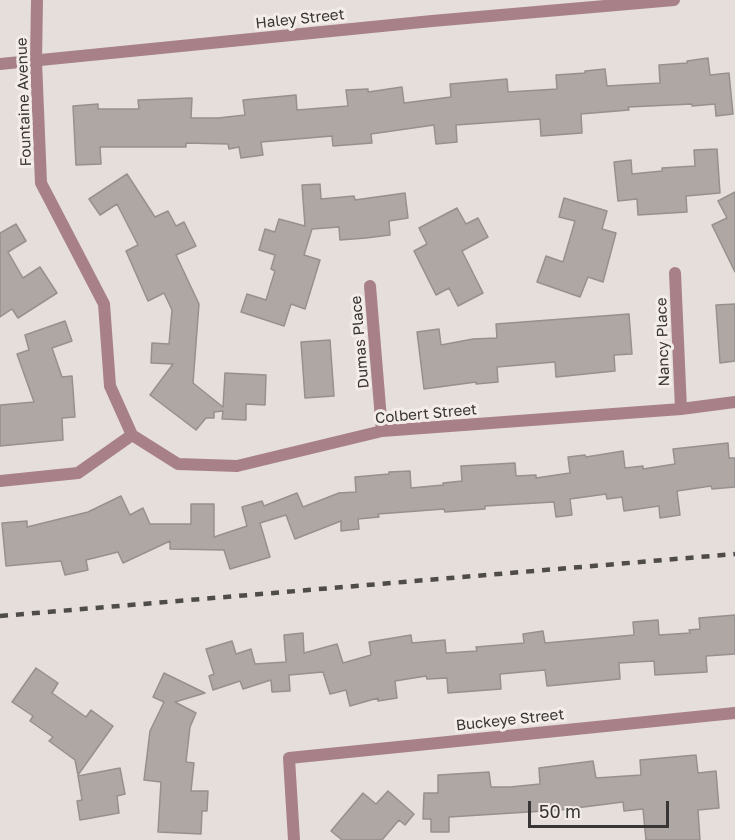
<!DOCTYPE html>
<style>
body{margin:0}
#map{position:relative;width:735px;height:840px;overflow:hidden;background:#e5dedb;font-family:"Golos Text",sans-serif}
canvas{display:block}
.scale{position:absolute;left:528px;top:801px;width:141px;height:27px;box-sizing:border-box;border:3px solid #383534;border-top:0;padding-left:8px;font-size:18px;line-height:21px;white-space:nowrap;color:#383534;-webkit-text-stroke:4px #f3ece8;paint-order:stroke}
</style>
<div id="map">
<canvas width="735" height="840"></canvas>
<div class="scale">50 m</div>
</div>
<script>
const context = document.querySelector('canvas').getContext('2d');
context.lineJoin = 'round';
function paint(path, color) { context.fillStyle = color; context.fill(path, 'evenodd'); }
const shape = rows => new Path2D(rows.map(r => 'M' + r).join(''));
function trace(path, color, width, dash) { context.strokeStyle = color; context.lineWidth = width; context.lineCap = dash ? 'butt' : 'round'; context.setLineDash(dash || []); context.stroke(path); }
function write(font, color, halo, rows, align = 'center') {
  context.font = font + ' "Golos Text",sans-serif'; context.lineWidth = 6; context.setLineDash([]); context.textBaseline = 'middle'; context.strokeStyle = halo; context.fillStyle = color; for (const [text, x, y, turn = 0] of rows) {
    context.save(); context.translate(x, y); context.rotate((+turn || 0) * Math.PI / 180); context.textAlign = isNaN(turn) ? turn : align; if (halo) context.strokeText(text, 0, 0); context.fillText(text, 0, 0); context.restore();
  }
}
const building = shape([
 [708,58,710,75,729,73,733,114,716,116,715,104,692,106,692,104,628,107,629,110,581,114,582,133,541,136,540,119,456,125,457,142,436,144,434,125,371,134,372,143,333,146,332,136,261,142,263,155,241,158,239,147,229,149,228,144,186,143,186,147,100,147,101,164,76,165,73,106,98,104,98,109,139,109,138,100,192,98,191,118,218,118,245,115,243,100,264,98,296,95,297,110,348,106,346,90,368,89,368,92,402,87,404,103,451,97,450,84,507,79,508,92,557,89,556,75,585,73,585,71,605,69,607,86,660,83,659,65,687,63,687,61,708,58],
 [717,149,720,193,686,196,687,212,638,215,637,199,618,201,614,162,631,160,632,174,662,171,662,168,695,166,694,150,717,149],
 [127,174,155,217,168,211,176,226,184,222,196,246,176,255,199,304,193,383,223,407,225,373,266,375,265,405,246,404,246,420,222,419,223,411,214,412,214,418,206,418,196,430,150,395,173,364,151,363,152,343,169,344,172,310,164,293,148,301,126,251,138,245,117,204,100,215,89,199,127,174],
 [320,184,321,199,354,196,355,200,405,193,408,218,389,221,390,235,366,238,340,240,339,227,312,229,304,255,320,260,305,309,291,304,284,326,241,312,247,294,266,300,275,271,271,269,275,255,259,250,265,229,275,232,279,219,305,226,302,185,320,184],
 [735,192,735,272,712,225,727,218,718,201,735,192],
 [564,198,607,211,602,229,616,233,603,282,588,277,580,297,537,282,546,256,563,262,575,221,559,217,564,198],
 [457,208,466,224,478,218,488,237,462,251,483,293,458,306,449,288,436,295,414,251,427,244,419,228,457,208],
 [16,224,26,241,8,252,23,278,40,267,57,293,18,318,12,309,0,317,0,233,16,224],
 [735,304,735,361,720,363,716,305,735,304],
 [629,314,632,354,614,355,615,371,556,377,555,362,497,367,498,382,476,384,476,382,424,389,417,332,439,329,441,345,473,339,497,338,496,324,629,314],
 [65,321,72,341,52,348,62,377,72,376,75,417,62,418,63,440,0,446,0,405,34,402,17,354,29,350,25,335,65,321],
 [330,340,334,396,305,398,301,342,330,340],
 [728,443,729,458,735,458,735,487,712,489,711,486,677,491,680,515,660,518,659,506,624,511,622,497,607,499,606,494,570,499,572,515,556,517,554,502,485,506,485,509,445,512,444,509,378,514,379,517,358,519,359,529,341,531,341,521,295,539,286,515,260,523,270,557,230,569,224,550,170,549,170,541,123,563,118,552,86,560,88,570,65,575,61,561,6,566,2,523,27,521,27,527,88,512,121,496,130,515,143,508,150,524,191,524,191,504,214,504,214,537,247,526,242,507,262,501,264,506,297,493,303,507,339,493,356,492,355,477,389,474,389,472,410,471,411,488,443,485,443,483,462,481,461,466,515,463,516,476,536,475,536,478,570,473,568,457,585,455,586,457,623,451,625,468,643,466,643,469,675,464,673,449,728,443],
 [735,615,735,654,706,656,707,672,655,675,654,661,619,663,620,679,547,686,545,670,500,674,501,689,448,693,447,678,427,679,426,676,395,681,397,698,378,701,378,698,350,706,346,690,330,694,323,672,289,675,290,691,272,692,271,680,243,689,240,681,213,690,209,676,214,674,206,649,232,641,236,654,251,649,255,664,286,662,284,635,303,633,304,653,337,644,343,663,371,655,369,642,411,635,412,643,445,640,446,653,477,651,476,647,524,643,523,634,543,631,545,643,634,635,633,622,658,620,659,635,690,633,689,630,700,629,699,618,735,615],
 [36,668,58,683,52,693,86,717,91,710,113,726,78,775,75,760,49,741,53,737,30,721,33,716,12,702,36,668],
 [164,673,205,693,175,702,196,713,190,727,186,762,194,763,191,791,208,791,207,811,202,811,201,834,158,832,161,782,144,780,150,731,164,702,153,697,164,673],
 [696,755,698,773,716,771,719,808,698,810,700,840,646,840,643,809,624,811,623,802,560,810,449,817,449,832,431,832,431,819,423,819,424,793,438,793,438,775,489,772,491,787,510,787,540,784,539,768,593,761,596,778,641,775,640,760,696,755],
 [120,768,125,794,117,796,119,813,80,820,77,801,82,800,78,776,120,768],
 [388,791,414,814,405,825,399,820,382,840,342,840,331,831,363,793,376,804,388,791]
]);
const minor = shape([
 [37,0,36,61,41,183,104,304,110,386,132,435],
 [675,273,681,409],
 [370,286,382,431],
 [132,435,178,464,237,466,382,431,681,409,735,402],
 [0,481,78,473,132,435],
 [294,840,289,758,735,713]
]);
const tertiary = shape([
 [0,64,432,21,674,0]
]);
const rail = shape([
 [0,616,735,554]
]);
const streetNames = [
 ["Haley Street",300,19,-6],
 ["Fountaine Avenue",24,102,-92],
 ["Dumas Place",360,342,-95],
 ["Nancy Place",663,342,-92],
 ["Colbert Street",426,414,-5],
 ["Buckeye Street",510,720,-6]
];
paint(building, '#aea7a4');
trace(building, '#97908d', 1.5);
trace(minor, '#a88188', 12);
trace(tertiary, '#a88188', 12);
trace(rail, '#4e4b49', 4.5, [8, 8]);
write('15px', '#383534', '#f3ece8', streetNames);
</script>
